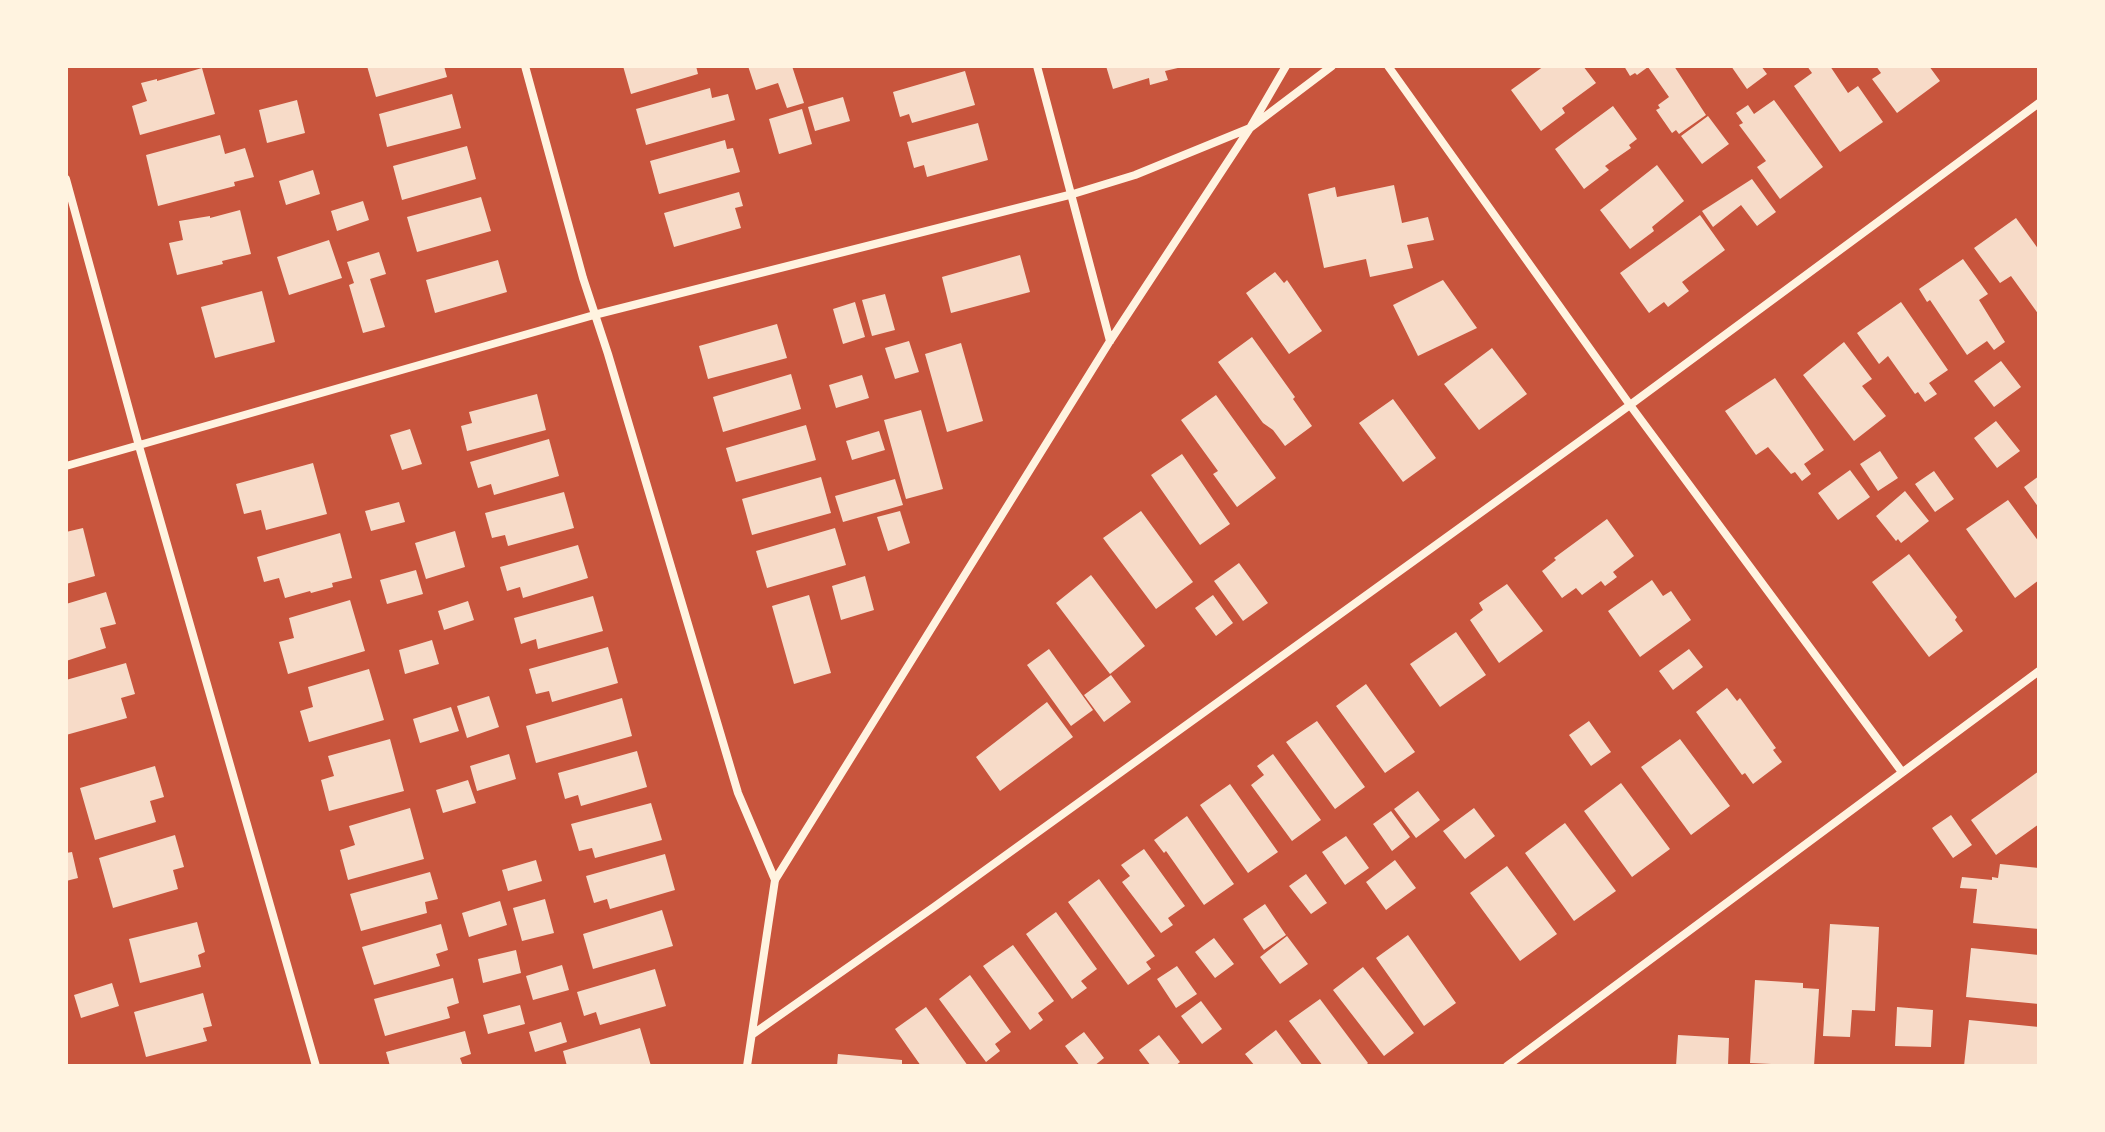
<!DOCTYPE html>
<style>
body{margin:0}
#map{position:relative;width:2105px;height:1132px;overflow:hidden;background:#c8553d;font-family:"Work Sans",sans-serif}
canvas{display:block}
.frame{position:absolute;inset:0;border:68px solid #fff3e0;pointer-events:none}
</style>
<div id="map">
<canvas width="2105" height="1132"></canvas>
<div class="frame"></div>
</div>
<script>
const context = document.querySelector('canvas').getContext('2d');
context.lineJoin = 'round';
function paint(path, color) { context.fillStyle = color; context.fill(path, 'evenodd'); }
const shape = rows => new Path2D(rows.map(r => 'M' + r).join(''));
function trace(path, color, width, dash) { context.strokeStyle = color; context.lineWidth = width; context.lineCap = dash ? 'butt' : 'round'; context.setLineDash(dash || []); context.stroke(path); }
const building = shape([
 [367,66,444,66,447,77,376,97],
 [623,66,696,66,698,74,631,94],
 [748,66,792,66,804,103,787,108,778,83,756,90],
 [1106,66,1182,66,1182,67,1165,71,1168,80,1150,85,1149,78,1113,89],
 [1544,66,1583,66,1596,83,1562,108,1565,113,1541,131,1511,90],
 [1624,66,1674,66,1706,115,1679,134,1676,130,1672,133,1656,110,1660,108,1658,105,1669,97,1648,67,1637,75,1635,73,1630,76],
 [1731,66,1761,66,1767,74,1747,89],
 [1807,66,1830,66,1848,93,1858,86,1883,122,1840,152,1794,86,1812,73],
 [1876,66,1929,66,1940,81,1897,113,1872,79,1881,73],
 [202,68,215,114,140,135,132,106,147,101,141,83,157,79,157,81],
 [965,71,975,105,912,123,909,114,900,117,893,92],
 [710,88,712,98,728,94,735,120,646,145,636,109],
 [452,94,461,128,387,147,379,114],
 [843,97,850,121,815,131,808,107],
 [297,100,305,133,267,143,259,110],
 [1774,100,1823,167,1780,199,1757,167,1766,161,1739,125,1743,123,1736,113,1748,105,1754,114],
 [1613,106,1637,139,1629,145,1631,148,1605,166,1609,170,1584,189,1555,149],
 [802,109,812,144,779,154,769,119],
 [1708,116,1729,144,1702,164,1681,136],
 [978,123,988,160,927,177,924,165,914,168,907,142],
 [220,135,225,154,245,148,254,177,234,182,235,186,158,206,146,155],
 [725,140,727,149,733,148,740,172,659,194,650,161],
 [467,146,476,179,402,200,393,166],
 [1657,165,1684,201,1652,227,1654,231,1630,249,1600,210],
 [313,170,320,194,286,205,279,181],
 [1752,179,1776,212,1757,226,1741,205,1713,227,1702,211],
 [1394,185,1402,223,1428,217,1434,240,1407,245,1413,268,1370,277,1366,259,1324,268,1308,194,1335,187,1337,197],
 [739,192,743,206,735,208,741,228,674,247,664,213],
 [481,197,491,231,417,252,407,217],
 [363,201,369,220,337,231,331,211],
 [240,210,251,254,222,261,223,264,177,275,169,243,183,240,179,221,210,216,210,218],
 [1700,215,1725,250,1682,282,1689,291,1668,307,1664,302,1649,313,1620,273],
 [2016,218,2039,250,2039,315,2011,276,2000,283,1974,248],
 [329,240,342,278,289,295,277,257],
 [379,252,386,274,370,279,385,327,363,333,349,285,354,283,347,262],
 [1020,255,1030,292,951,313,942,277],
 [1963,259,1988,294,1979,300,2005,342,1994,350,1987,341,1967,355,1930,300,1927,302,1919,289],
 [498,260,507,292,435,313,426,280],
 [1275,272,1284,283,1287,280,1322,331,1289,354,1246,293],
 [1443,280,1477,328,1418,356,1393,305],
 [262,291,275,342,215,358,201,307],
 [885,294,895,330,872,336,862,300],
 [855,302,865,337,843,344,833,309],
 [1901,302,1948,370,1929,383,1937,394,1925,402,1918,392,1915,394,1888,356,1879,364,1857,333],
 [777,324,787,358,708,379,699,346],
 [1252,337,1295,397,1293,399,1312,426,1285,446,1273,430,1263,423,1218,362],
 [909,341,919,372,895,379,885,348],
 [1844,342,1872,379,1862,386,1886,416,1854,441,1803,375],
 [961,343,983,421,947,432,925,354],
 [1492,348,1527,394,1479,430,1444,384],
 [2001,361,2021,387,1994,407,1974,381],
 [791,374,801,409,723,432,713,397],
 [862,375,869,398,836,408,829,385],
 [1775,378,1824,450,1804,464,1811,474,1802,481,1795,472,1791,474,1768,447,1756,455,1725,411],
 [537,394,546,430,467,451,461,426,472,423,469,412],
 [1216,395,1276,478,1237,507,1213,474,1218,471,1181,420],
 [1393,399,1436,458,1403,482,1359,423],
 [921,410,943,489,906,499,884,420],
 [1996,421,2020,451,1997,468,1974,438],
 [806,425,816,460,736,482,726,448],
 [410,429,422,464,402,470,390,435],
 [879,431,885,450,852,460,846,441],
 [549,439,559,476,494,495,491,484,478,488,470,462],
 [1880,451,1898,478,1878,491,1860,464],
 [1182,454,1230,524,1200,545,1151,475],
 [313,463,327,514,266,530,261,510,244,514,236,484],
 [1850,470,1870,497,1838,520,1818,493],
 [1934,471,1954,499,1935,512,1915,484],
 [2039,476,2039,508,2024,487],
 [821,477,831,513,752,535,742,499],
 [895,479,903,505,843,522,835,496],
 [1905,491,1929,521,1901,543,1898,539,1896,541,1876,516],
 [564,492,574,528,508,546,505,535,492,538,485,513],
 [2008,500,2039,542,2039,580,2015,598,1966,529],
 [399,502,405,522,371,531,365,511],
 [900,511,910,543,888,551,877,517],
 [1141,511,1193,582,1156,609,1103,538],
 [1607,519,1634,556,1613,572,1617,577,1605,586,1601,581,1582,595,1576,588,1562,598,1542,571,1556,560,1554,558],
 [83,528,95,576,66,584,66,532],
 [835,528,846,565,767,588,756,551],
 [455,531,465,567,426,579,415,543],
 [340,533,352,578,332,583,333,587,311,593,310,591,285,598,279,578,264,582,257,557],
 [578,545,588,578,523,598,520,587,507,591,500,567],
 [1909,554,1957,617,1955,620,1963,631,1929,657,1872,582],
 [1239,563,1268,603,1243,621,1214,581],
 [416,570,423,594,387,604,380,580],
 [1091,575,1145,646,1110,674,1056,603],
 [865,576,874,610,841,620,832,586],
 [1652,580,1663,596,1671,591,1691,620,1640,657,1608,611],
 [1507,584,1543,631,1499,663,1470,620,1483,610,1479,603],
 [106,592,116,624,100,628,106,648,66,661,66,604],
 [809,595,831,673,794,684,772,606],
 [1213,595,1233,623,1216,636,1195,608],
 [593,596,603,631,538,649,536,639,521,644,514,618],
 [350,600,365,651,288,674,279,642,294,638,289,618],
 [468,601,474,620,444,630,438,611],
 [1456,632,1486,675,1440,707,1410,664],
 [432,640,439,664,405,674,399,650],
 [608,647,618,683,552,702,549,691,536,694,529,669],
 [1049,649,1093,710,1071,726,1027,665],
 [1689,649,1703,667,1673,690,1659,671],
 [126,663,135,694,121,698,127,718,66,735,66,680],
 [369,669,384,720,309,742,300,711,313,707,308,687],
 [1111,675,1131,702,1104,722,1084,695],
 [1366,684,1415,752,1385,773,1336,706],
 [1727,688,1737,701,1740,698,1776,748,1773,750,1782,762,1753,784,1745,773,1742,775,1696,712],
 [489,696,499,727,467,738,457,706],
 [622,698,632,736,536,763,526,726],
 [1047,702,1073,737,1000,791,976,757],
 [451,707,459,731,420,743,413,719],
 [1317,721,1365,787,1335,809,1286,742],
 [1589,721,1611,752,1591,766,1569,735],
 [390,739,404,791,329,811,321,780,334,776,328,756],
 [1680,739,1730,806,1691,835,1641,767],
 [637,751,647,787,581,806,578,795,565,799,558,773],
 [509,754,516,779,477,791,470,766],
 [1273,754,1321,820,1292,841,1251,785,1264,775,1257,766],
 [155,766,164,797,150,801,156,822,95,840,80,788],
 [2039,771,2039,824,1996,855,1971,820],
 [468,780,476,803,443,813,436,790],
 [1621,783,1670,849,1632,877,1584,811],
 [1230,784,1278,852,1248,873,1200,805],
 [1418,791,1440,820,1416,838,1394,809],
 [651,803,662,840,595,858,592,848,579,851,571,824],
 [410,808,424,859,348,880,340,850,355,845,349,826],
 [1474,808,1495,836,1465,859,1443,831],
 [1391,811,1410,837,1392,851,1373,824],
 [1951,815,1972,845,1953,858,1932,828],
 [1187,816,1234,884,1204,905,1166,851,1164,853,1154,840],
 [1565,823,1616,891,1574,921,1525,853],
 [175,835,184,867,173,870,178,889,113,908,99,858],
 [1346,836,1369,868,1345,885,1322,852],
 [1144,849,1185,906,1168,918,1173,925,1161,933,1122,882,1130,876,1121,865],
 [72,852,78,878,66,881,66,853],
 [665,854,675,890,610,909,607,899,594,903,586,876],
 [536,860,542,881,508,891,502,870],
 [1395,860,1416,888,1386,910,1366,882],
 [2000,864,2039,868,2039,929,1973,923,1977,889,1960,888,1962,877,1992,880,1992,877,1998,878],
 [1507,866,1557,934,1520,961,1470,893],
 [430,872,438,899,425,902,427,913,361,931,350,894],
 [1306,874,1327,903,1311,914,1289,886],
 [1099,879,1155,956,1146,962,1151,969,1128,985,1068,902],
 [545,899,554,933,522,941,513,908],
 [500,901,507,925,469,937,462,913],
 [1265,904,1286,935,1264,950,1243,919],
 [662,910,673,946,593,969,583,934],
 [1056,912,1097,969,1081,981,1087,988,1072,999,1026,934],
 [197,922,205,952,198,955,201,967,140,983,129,939],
 [441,924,448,950,436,954,440,966,374,985,362,947],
 [1830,924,1879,927,1875,1011,1852,1010,1850,1037,1823,1036],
 [1408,935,1456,1003,1424,1026,1376,958],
 [1287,936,1308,964,1280,984,1260,957],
 [1214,938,1234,964,1215,978,1195,952],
 [1013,945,1054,1001,1038,1013,1043,1020,1030,1030,983,966],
 [1971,948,2039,955,2039,1004,1966,997],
 [516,950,521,973,483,983,478,959],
 [562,965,569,990,533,1000,526,976],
 [1177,966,1197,994,1176,1008,1157,979],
 [1363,967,1414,1033,1384,1056,1333,990],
 [655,969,666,1006,600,1025,596,1012,584,1016,577,992],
 [970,975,1011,1032,995,1044,1000,1051,986,1062,939,999],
 [453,978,459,1003,447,1007,450,1018,385,1036,374,999],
 [1755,980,1803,983,1803,988,1819,989,1814,1066,1750,1063],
 [112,983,119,1006,81,1018,74,995],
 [203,993,212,1026,203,1028,207,1041,146,1057,134,1012],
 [1320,999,1368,1063,1365,1066,1323,1066,1289,1021],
 [1201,1001,1222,1029,1202,1044,1181,1016],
 [520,1005,525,1024,488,1034,483,1015],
 [926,1007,968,1066,921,1066,895,1029],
 [1897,1007,1933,1010,1931,1047,1895,1046],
 [1969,1020,2039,1027,2039,1066,1964,1066],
 [561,1022,567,1042,535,1052,529,1032],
 [640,1028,651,1066,567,1066,563,1051],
 [1276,1030,1303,1066,1255,1066,1245,1054],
 [465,1031,471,1054,460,1058,463,1066,390,1066,386,1052],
 [1084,1032,1104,1058,1094,1066,1080,1066,1065,1046],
 [1159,1035,1180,1062,1175,1066,1151,1066,1139,1050],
 [1678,1035,1729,1038,1728,1066,1676,1066],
 [838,1054,902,1060,902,1066,837,1066]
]);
const minor = shape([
 [525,66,583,278,608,354,738,793,775,880],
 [1037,66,1110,341],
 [1388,66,1630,405,1902,772],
 [66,179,139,446,316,1066],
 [66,466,594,315,1073,194,1135,175,1250,128,1332,66],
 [753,1034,934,907,1630,405,2039,103],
 [747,1066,775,880,1110,341,1250,128,1286,66],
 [1507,1066,2039,671]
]);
paint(building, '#f7dbc8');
trace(minor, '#fff3e0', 8);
</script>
